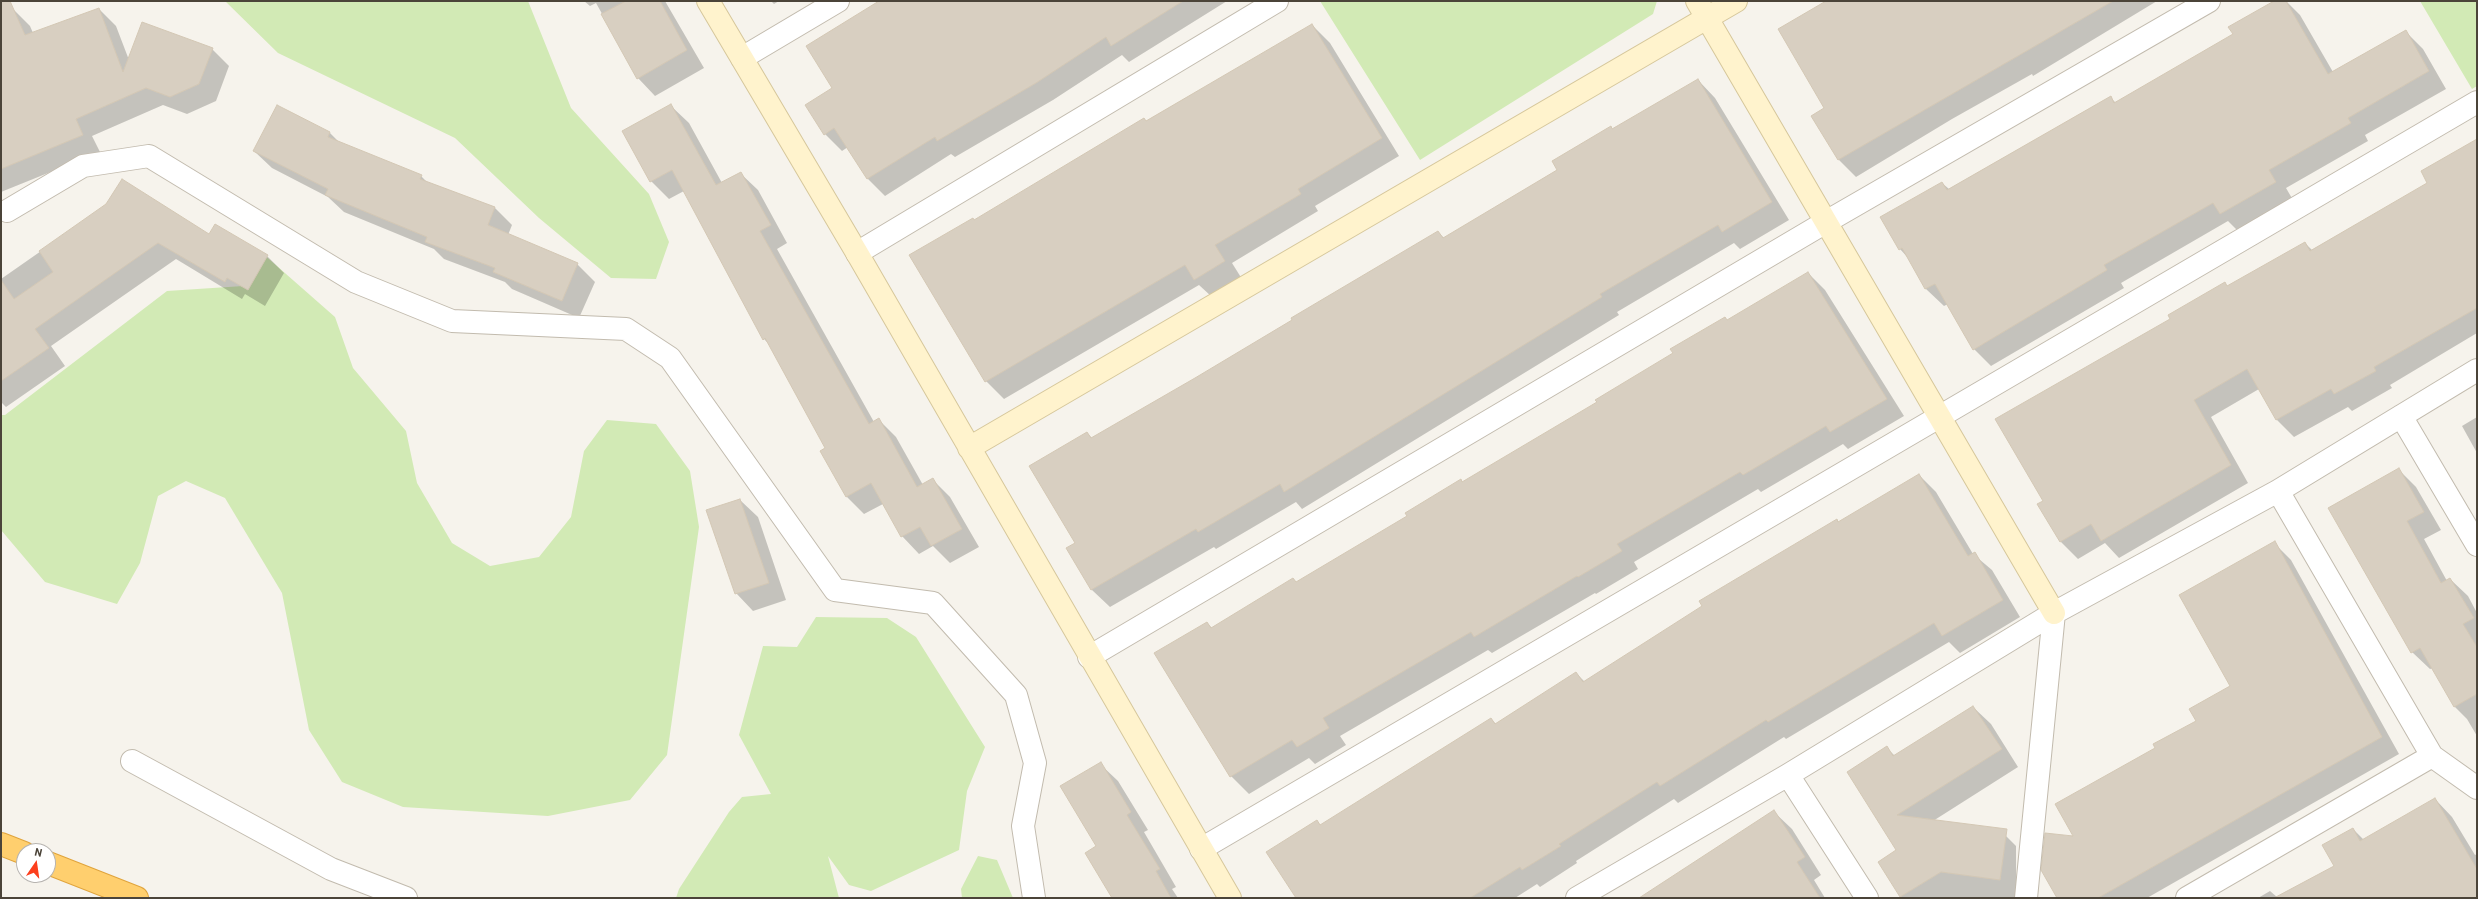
<!DOCTYPE html>
<style>
body{margin:0}
#map{position:relative;width:2478px;height:899px;overflow:hidden;background:#f6f3ec;font-family:Barlow,sans-serif}
canvas{display:block}
.frame{position:absolute;inset:0;border:2px solid #4b4439;pointer-events:none}
.north{position:absolute;left:16px;top:843px;width:40px;height:40px;box-sizing:border-box;background:#fff;border:1px solid #b7b4b0;border-radius:50%;rotate:13deg;font-size:11px;font-weight:700;line-height:16px;text-align:center;color:#4b4439}
.north::after{content:'';display:block;margin:auto;width:14px;height:18px;background:#fc3f1d;clip-path:polygon(50% 0,100% 100%,50% 72%,0 100%)}
</style>
<div id="map">
<canvas width="2478" height="899"></canvas>
<div class="frame"></div>
<div class="north">N</div>
</div>
<script>
const context = document.querySelector('canvas').getContext('2d');
context.lineJoin = 'round';
function paint(path, color) { context.fillStyle = color; context.fill(path, 'evenodd'); }
const shape = rows => new Path2D(rows.map(r => 'M' + r).join(''));
function trace(path, color, width, dash) { context.strokeStyle = color; context.lineWidth = width; context.lineCap = dash ? 'butt' : 'round'; context.setLineDash(dash || []); context.stroke(path); }
const green = shape([
 [225,1,528,1,571,108,649,194,669,242,656,279,611,278,539,218,455,138,278,53],
 [1320,1,1657,1,1653,14,1420,160],
 [2420,1,2477,1,2477,86,2472,89],
 [261,252,335,317,353,368,406,431,417,483,452,543,490,566,539,557,571,517,584,451,607,420,656,424,690,471,699,527,667,755,630,800,548,816,403,807,342,782,309,730,282,593,225,498,186,481,158,496,140,563,117,604,45,582,1,530,1,415,5,415,167,291,243,286],
 [816,617,887,618,916,637,985,747,967,791,959,850,871,891,849,885,828,856,839,898,676,898,679,889,729,812,742,797,771,794,739,735,763,646,797,647],
 [978,856,997,860,1013,898,962,898,961,889]
]);
const shadow = shape([
 [584,1,665,1,704,68,655,96,638,78,596,3,590,6],
 [771,1,779,1,774,4],
 [906,1,1227,1,1129,62,1122,55,1053,100,955,157,951,154,885,196,868,179,848,147,842,151,825,134,833,89],
 [1828,1,2157,1,2033,76,2032,74,1952,119,1856,177,1839,160,1812,116,1826,108],
 [2276,1,2286,1,2300,15,2333,72,2405,31,2423,49,2446,89,2365,135,2368,141,2286,188,2293,200,2238,231,2228,221,2121,283,2124,288,1991,366,1974,349,1948,304,1944,306,1926,289,1909,259,1900,249,1942,183,1949,189,2110,97,2116,103,2234,34],
 [13,9,30,26,33,33,99,9,116,26,129,60,212,49,229,66,216,101,187,114,163,105,92,136,100,152,1,192,1,14],
 [1312,25,1330,43,1399,156,1315,206,1318,211,1232,263,1242,279,1212,297,1199,285,1004,399,986,381,974,221],
 [1698,80,1715,98,1789,220,1740,249,1734,243,1617,312,1619,315,1302,509,1296,502,1216,549,1214,547,1110,607,1092,590,1068,549,1077,543,1087,433,1092,438,1196,379,1438,232,1444,238,1558,170,1613,130],
 [277,106,330,133,340,143,421,176,427,182,494,207,512,225,508,235,577,264,595,282,579,318,512,289,505,282,444,259,434,249,344,212,328,197,272,168,254,151],
 [671,106,689,123,722,183,740,173,758,190,787,243,777,249,874,422,878,419,896,437,923,485,933,480,950,497,979,547,950,563,933,546,919,554,902,536,883,504,864,514,847,497,821,451,827,448,770,345,764,339,684,191,669,199,651,181,623,132],
 [2477,141,2477,333,2390,385,2392,388,2352,411,2348,407,2294,437,2277,420,2259,389,2211,417,2248,483,2119,558,2105,543,2078,559,2061,542,2039,505,2044,501,2228,287,2305,243,2312,250,2429,183],
 [107,205,209,236,267,256,284,273,265,306,245,294,242,299,176,259,51,346,65,366,6,407,1,402,1,279],
 [1808,273,1825,290,1904,416,1848,449,1843,444,1761,492,1758,489,1634,562,1638,569,1596,594,1595,593,1492,653,1488,650,1340,736,1346,745,1315,764,1309,758,1249,794,1231,776,1207,623,1212,628,1293,579,1297,583,1408,517,1461,481,1463,483,1598,403],
 [2477,417,2477,453,2462,426],
 [2399,470,2416,487,2441,530,2424,539,2447,581,2450,579,2468,596,2477,613,2477,736,2467,719,2454,706,2433,668,2430,669,2412,652],
 [1919,475,1936,492,1973,554,1992,570,2020,617,1960,653,1949,642,1786,739,1784,737,1678,803,1674,799,1576,861,1577,863,1540,887,1537,884,1515,898,1297,898,1317,821,1321,826,1491,719,1496,724,1576,673,1585,682,1837,520,1839,523],
 [740,500,758,517,786,600,753,611,736,593],
 [2274,543,2291,560,2399,754,2147,898,2058,898,2074,838,2198,721,2231,686],
 [1973,707,1991,724,2018,767,1933,821,1999,829,2016,846,2016,898,1902,898,1879,862,1898,851,1887,748,1895,756],
 [1100,764,1118,781,1148,830,1144,832,1176,887,1172,889,1178,898,1113,898,1098,847],
 [2435,799,2452,817,2475,855,2477,854,2477,898,2258,898,2270,891,2277,897,2335,866,2353,829,2364,840],
 [1774,812,1792,829,1821,875,1814,880,1825,898,1641,898]
]);
const building = shape([
 [1,1,10,1,25,35,99,8,123,72,142,22,213,48,199,84,170,97,146,88,76,119,83,135,1,169,1,1],
 [626,1,660,1,687,50,637,79,601,14,626,1],
 [879,1,1183,1,1111,46,1106,37,1036,83,937,141,935,137,867,179,834,128,824,135,805,105,832,88,806,46,879,1],
 [1826,1,2113,1,1838,160,1811,116,1824,108,1778,29,1826,1],
 [2274,1,2286,1,2328,74,2406,30,2429,71,2348,118,2351,123,2269,170,2276,182,2220,214,2213,203,2104,265,2107,270,1973,350,1935,284,1925,289,1902,248,1899,250,1880,217,1942,182,1947,190,2111,96,2114,103,2233,34,2228,27,2274,1],
 [1312,24,1382,138,1298,189,1301,194,1215,245,1225,261,1194,280,1185,265,985,382,909,255,973,218,974,220,1144,118,1146,121,1312,24],
 [1698,79,1772,202,1722,232,1718,225,1600,294,1602,297,1284,492,1280,484,1198,532,1196,529,1091,590,1066,548,1075,543,1029,466,1087,432,1091,438,1195,378,1292,320,1291,318,1438,231,1443,238,1557,170,1552,161,1611,126,1612,129,1698,79],
 [671,104,716,185,741,172,771,225,760,231,869,424,879,418,917,487,933,478,962,529,931,546,920,527,901,537,871,483,846,497,820,451,825,448,765,338,763,340,672,170,650,182,622,131,671,104],
 [277,105,330,132,328,137,422,175,420,179,495,207,488,225,578,263,562,301,493,272,495,268,425,242,427,237,325,195,328,189,253,151,277,105],
 [2477,139,2477,308,2374,367,2376,371,2334,394,2331,389,2276,420,2247,369,2194,400,2231,465,2101,541,2091,524,2060,542,2037,504,2043,501,1995,419,2170,319,2168,315,2225,282,2227,286,2305,242,2310,251,2427,183,2421,171,2477,139],
 [122,179,209,234,215,224,268,255,248,290,227,278,225,282,158,243,35,329,49,348,1,381,1,280,14,299,53,272,39,251,106,204,122,179],
 [1808,272,1887,399,1830,432,1826,426,1743,475,1740,472,1617,544,1622,551,1578,577,1577,576,1474,637,1471,632,1323,718,1329,728,1297,747,1292,740,1230,777,1154,653,1207,622,1211,628,1293,578,1296,582,1407,516,1405,513,1461,479,1462,482,1597,402,1595,400,1673,353,1670,349,1725,317,1727,320,1808,272],
 [2399,468,2424,512,2407,521,2441,583,2450,578,2474,618,2463,624,2477,647,2477,694,2454,707,2420,648,2411,653,2328,508,2399,468],
 [1919,474,1968,556,1975,552,2003,600,1942,636,1934,623,1768,722,1766,720,1660,786,1657,782,1559,844,1561,846,1522,870,1520,867,1470,898,1296,898,1266,852,1317,820,1320,825,1491,718,1495,724,1576,672,1583,682,1702,606,1699,601,1837,519,1838,522,1919,474],
 [740,499,769,583,735,594,706,510,740,499],
 [2275,541,2382,737,2098,898,2057,898,2041,870,2045,833,2073,836,2055,804,2155,748,2153,744,2196,721,2189,709,2230,686,2179,595,2275,541],
 [1973,706,2002,749,1897,815,2007,829,2000,880,1941,872,1900,897,1878,862,1896,850,1847,772,1887,746,1893,756,1973,706],
 [1101,762,1131,812,1127,815,1160,869,1156,871,1171,898,1112,898,1085,853,1096,846,1060,786,1101,762],
 [2435,798,2477,869,2477,898,2274,898,2334,866,2322,845,2353,828,2360,841,2435,798],
 [1774,810,1805,857,1797,862,1820,898,1639,898,1774,810]
]);
const street = shape([
 [742,58,838,1],
 [7,211,83,166,149,156,356,282,452,321,626,329,670,358,835,590,933,603,1016,695,1035,763,1023,826,1034,898],
 [857,253,1277,1],
 [2401,416,2477,545],
 [2278,491,2432,756,2477,788],
 [1089,657,1826,222,2209,1],
 [132,761,331,869,406,898],
 [1788,775,1867,898],
 [1201,849,2477,102],
 [1577,898,1788,775,2054,613,2278,491,2477,370],
 [2026,898,2054,613],
 [2187,898,2432,756]
]);
const secondary = shape([
 [708,1,857,253,1230,898],
 [1697,1,2054,613],
 [969,448,1736,1]
]);
const highway = shape([
 [1,844,24,853],
 [48,863,137,898]
]);
paint(green, '#d2eab5');
paint(shadow, '#0003');
paint(building, '#d8cfc1');
trace(building, '#d3c7b4', 1);
trace(street, '#c2bbae', 24);
trace(secondary, '#d6c79b', 24);
trace(highway, '#e0a43c', 24);
trace(street, '#fff', 22);
trace(secondary, '#fff3cd', 22);
trace(highway, '#ffcf6e', 22);
</script>
